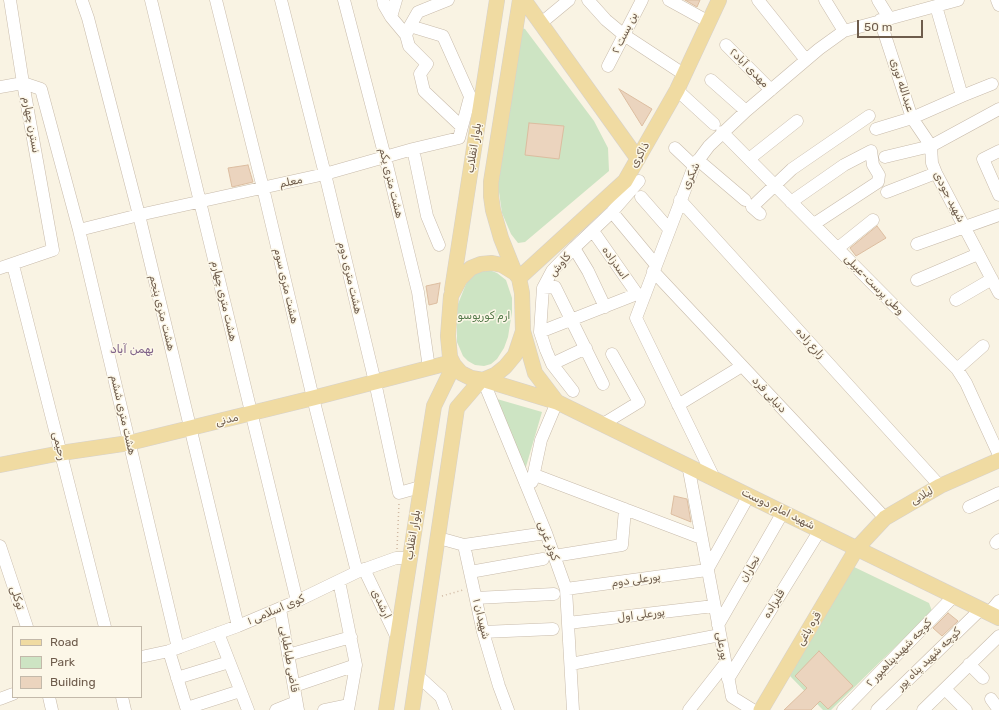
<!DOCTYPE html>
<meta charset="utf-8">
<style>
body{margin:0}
#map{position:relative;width:999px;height:710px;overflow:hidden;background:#f9f3e3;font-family:Rubik,sans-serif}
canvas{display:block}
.legend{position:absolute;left:12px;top:626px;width:130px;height:72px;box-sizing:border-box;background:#fcf7e8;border:1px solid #c3b9aa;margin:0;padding:5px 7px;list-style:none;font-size:12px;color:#6e5c4c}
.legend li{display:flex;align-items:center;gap:8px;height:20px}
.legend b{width:20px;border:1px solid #c3b9aa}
.scale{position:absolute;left:857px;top:20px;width:66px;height:18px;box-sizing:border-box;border:2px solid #6e5c4c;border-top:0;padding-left:5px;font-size:12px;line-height:14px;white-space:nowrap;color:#6e5c4c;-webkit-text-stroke:3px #fcf7e8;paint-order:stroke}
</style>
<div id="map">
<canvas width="999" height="710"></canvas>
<ul class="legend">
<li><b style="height:5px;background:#f0dba2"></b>Road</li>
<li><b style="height:11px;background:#cde4c3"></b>Park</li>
<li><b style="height:11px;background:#ebd4be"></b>Building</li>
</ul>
<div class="scale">50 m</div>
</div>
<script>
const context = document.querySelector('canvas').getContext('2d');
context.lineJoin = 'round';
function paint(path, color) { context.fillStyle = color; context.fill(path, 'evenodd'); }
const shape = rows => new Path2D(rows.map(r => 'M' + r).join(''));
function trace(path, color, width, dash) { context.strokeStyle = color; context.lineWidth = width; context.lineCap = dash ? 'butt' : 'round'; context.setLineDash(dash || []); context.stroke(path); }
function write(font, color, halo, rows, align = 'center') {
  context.font = font + ' Rubik,"Noto Sans Arabic",sans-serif'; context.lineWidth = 3; context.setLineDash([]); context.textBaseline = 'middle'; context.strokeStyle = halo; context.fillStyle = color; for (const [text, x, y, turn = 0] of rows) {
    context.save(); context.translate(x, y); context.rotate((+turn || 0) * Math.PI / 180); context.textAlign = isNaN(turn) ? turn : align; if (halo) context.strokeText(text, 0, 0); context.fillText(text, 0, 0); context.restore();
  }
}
const green = shape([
 [522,28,525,29,594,121,608,148,609,171,525,242,518,243,511,234,502,213,498,185],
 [486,270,492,271,497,273,506,280,512,298,512,312,508,337,504,348,497,359,491,364,484,366,475,365,468,361,463,356,457,342,457,322,458,304,466,284,469,278,479,271],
 [497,399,542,412,525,470],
 [852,566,929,603,932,611,831,710,823,710,790,676]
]);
const building = shape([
 [685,0,700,0,697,7,685,0],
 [619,89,652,109,642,126,619,89],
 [529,123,564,126,559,159,525,155,529,123],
 [248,165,253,182,232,187,228,168,248,165],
 [877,226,886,238,856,256,850,248,877,226],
 [440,283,437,303,429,305,426,286,440,283],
 [674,496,687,499,691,522,671,514,674,496],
 [948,613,958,621,942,636,933,628,948,613],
 [819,651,853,686,828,709,820,701,811,710,784,710,807,688,795,676,819,651]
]);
const path = shape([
 [397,549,399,503],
 [442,596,463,590]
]);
const minor = shape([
 [151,0,297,601],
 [216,0,263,188,313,398,357,572],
 [281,0,325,174,375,382,399,493,420,487],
 [344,0,385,157,418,292,429,368],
 [383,0,384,5,391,17],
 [396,0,391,17,406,35,410,26,443,36,473,103],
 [588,0,606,20,624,35,685,75],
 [669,0,709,22],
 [758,0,806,60],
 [825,0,844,31],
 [878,0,889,18],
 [997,0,999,5],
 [82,1,88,18,139,215,238,626],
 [936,6,962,96],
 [880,20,912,118,931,146,885,157],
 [540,24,569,0],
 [410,26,418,12,448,0],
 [406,35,409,46,427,64,420,74,424,91,462,127],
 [726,45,771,90],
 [608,66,642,0],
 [711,80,746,111],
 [0,87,23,83,41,89,79,230,178,648],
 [677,90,714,124],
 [999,109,931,146,932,163,936,173,999,293],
 [876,129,912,118,962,96,992,84],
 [722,132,957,369,966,383,999,455],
 [675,148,694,166],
 [413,149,427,216,439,245],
 [999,151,983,159,999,195],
 [749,159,797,121],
 [698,160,745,200],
 [887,192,936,173],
 [641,197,669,229],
 [680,200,940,486],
 [791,202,844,165,871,151,873,165,879,175,878,182,814,224],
 [612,212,656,265],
 [760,214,752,207,792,169,869,116],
 [79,230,139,215,325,174,413,149,459,138,470,97],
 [593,231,637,294],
 [917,244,999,215],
 [574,248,588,271,605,307],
 [838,248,873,220],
 [13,265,105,627],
 [0,268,53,250,23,83,10,0],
 [653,271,885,518],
 [917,280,978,254],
 [543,288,555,287,603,384],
 [956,300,992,279],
 [540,332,637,294,645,295],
 [552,364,586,348],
 [957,369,983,346],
 [483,380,546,533,566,589,573,710],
 [573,391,552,364,546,350,540,332,543,288,552,271,574,248,612,212,639,181],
 [678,405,742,366],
 [603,424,639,402,612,354],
 [688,465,732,697,753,710],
 [535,475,701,538],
 [714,478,636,318,694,166,709,146,746,111,819,49,844,31,958,0],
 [532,482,541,440,557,402],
 [969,507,999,493],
 [446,540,464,545,483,632,499,686,508,710],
 [996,543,999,540],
 [464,545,546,533],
 [0,546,27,627],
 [554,556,622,545,625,509],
 [364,569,397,638],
 [470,572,543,559],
 [339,581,356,665,348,710],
 [566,589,707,570,749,495],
 [476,598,554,594],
 [280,609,298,710],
 [989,613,999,601],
 [568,623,714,606],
 [718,625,783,512],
 [483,632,553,629],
 [218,633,248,710],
 [169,651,187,710],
 [288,655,351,637],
 [141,657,169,651,238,626,297,601,357,572,396,558,409,558],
 [571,664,720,635],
 [969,664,983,678],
 [417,675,441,697,446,710],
 [177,678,229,662],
 [728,679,820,530],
 [294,686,356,665],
 [945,689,966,710],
 [49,697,52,710],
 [122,697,125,710],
 [0,699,13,694],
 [991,699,999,710],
 [187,708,240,691],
 [276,710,296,702],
 [324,710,348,705],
 [689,710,725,664],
 [843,710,954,596],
 [877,710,981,609],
 [923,710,999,636]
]);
const major = shape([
 [524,0,638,159],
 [492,263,502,265,515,273,519,278,522,293,523,331,515,355,505,367,495,375,483,380,471,378,461,373,454,365,450,357,448,336,451,296,460,279,471,268,481,264,492,263],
 [515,273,501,238,493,210,491,196,491,182,520,0],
 [519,278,625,181,677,90,719,0],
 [452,290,497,0],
 [523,331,535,373,557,402],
 [485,380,557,402,999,618],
 [0,465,61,453,129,443,313,398,452,362],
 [386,710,434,406,454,365],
 [412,710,457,408,481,380],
 [761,710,857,548,885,518,940,486,999,460]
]);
const streetNames = [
 ["بن بست ۲",625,33,-63],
 ["مهدی آباد۲",749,68,45],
 ["عبدالله نوری",902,85,72],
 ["نسترن چهارم",31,125,80],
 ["بلوار انقلاب",474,148,-81],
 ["ذاکری",640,155,-60],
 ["شکری",691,176,-65],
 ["معلم",291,182,-12],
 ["هشت متری یکم",391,183,76],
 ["شهید جودی",949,197,63],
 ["اسدزاده",615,263,55],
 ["کاوش",560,265,-50],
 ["هشت متری دوم",350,278,77],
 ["وطن پرست-عبیلی",874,285,45],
 ["هشت متری سوم",286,286,77],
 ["هشت متری چهارم",224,301,77],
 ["هشت متری پنجم",162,313,76],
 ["زارع زاده",810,343,48],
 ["دنیایی فرد",769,395,47],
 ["هشت متری ششم",123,415,77],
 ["مدنی",227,420,-14],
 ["رحیمی",59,446,76],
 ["لیلابی",922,496,-30],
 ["شهید امام دوست",778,509,26],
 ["بلوار انقلاب",413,535,-81],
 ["کوثر غربی",548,541,69],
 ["نجاران",750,569,-60],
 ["پورعلی دوم",636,580,-8],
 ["توکلی",17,598,71],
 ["ارشدی",381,604,64],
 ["قلیزاده",774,604,-58],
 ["کوی اسلامی ۱",276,610,-23],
 ["پورعلی اول",641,615,-7],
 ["شهیدان ۱",481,619,76],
 ["قره باغی",809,629,-59],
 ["پورعلی",722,646,79],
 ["۲ کوچه شهیدپناهپور",899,653,-46],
 ["قاضی طباطبایی",289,659,80],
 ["کوچه شهید پناه پور",929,659,-44]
];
const parkNames = [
 ["ارم کورپوسو",484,316]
];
const neighbourhoodNames = [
 ["بهمن آباد",132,350]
];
paint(green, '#cde4c3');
paint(building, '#ebd4be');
trace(building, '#dcbda0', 1);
trace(minor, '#c8bbab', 13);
trace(major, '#d6d1cd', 16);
trace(path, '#cfb8a2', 1.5, [1, 3]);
trace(minor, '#fff', 12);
trace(major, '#f0dba2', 15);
write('11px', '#6e5c4c', '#fcf7e8', streetNames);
write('11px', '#527849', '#fcf7e8', parkNames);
write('12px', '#81648a', '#fcf7e8', neighbourhoodNames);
</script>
